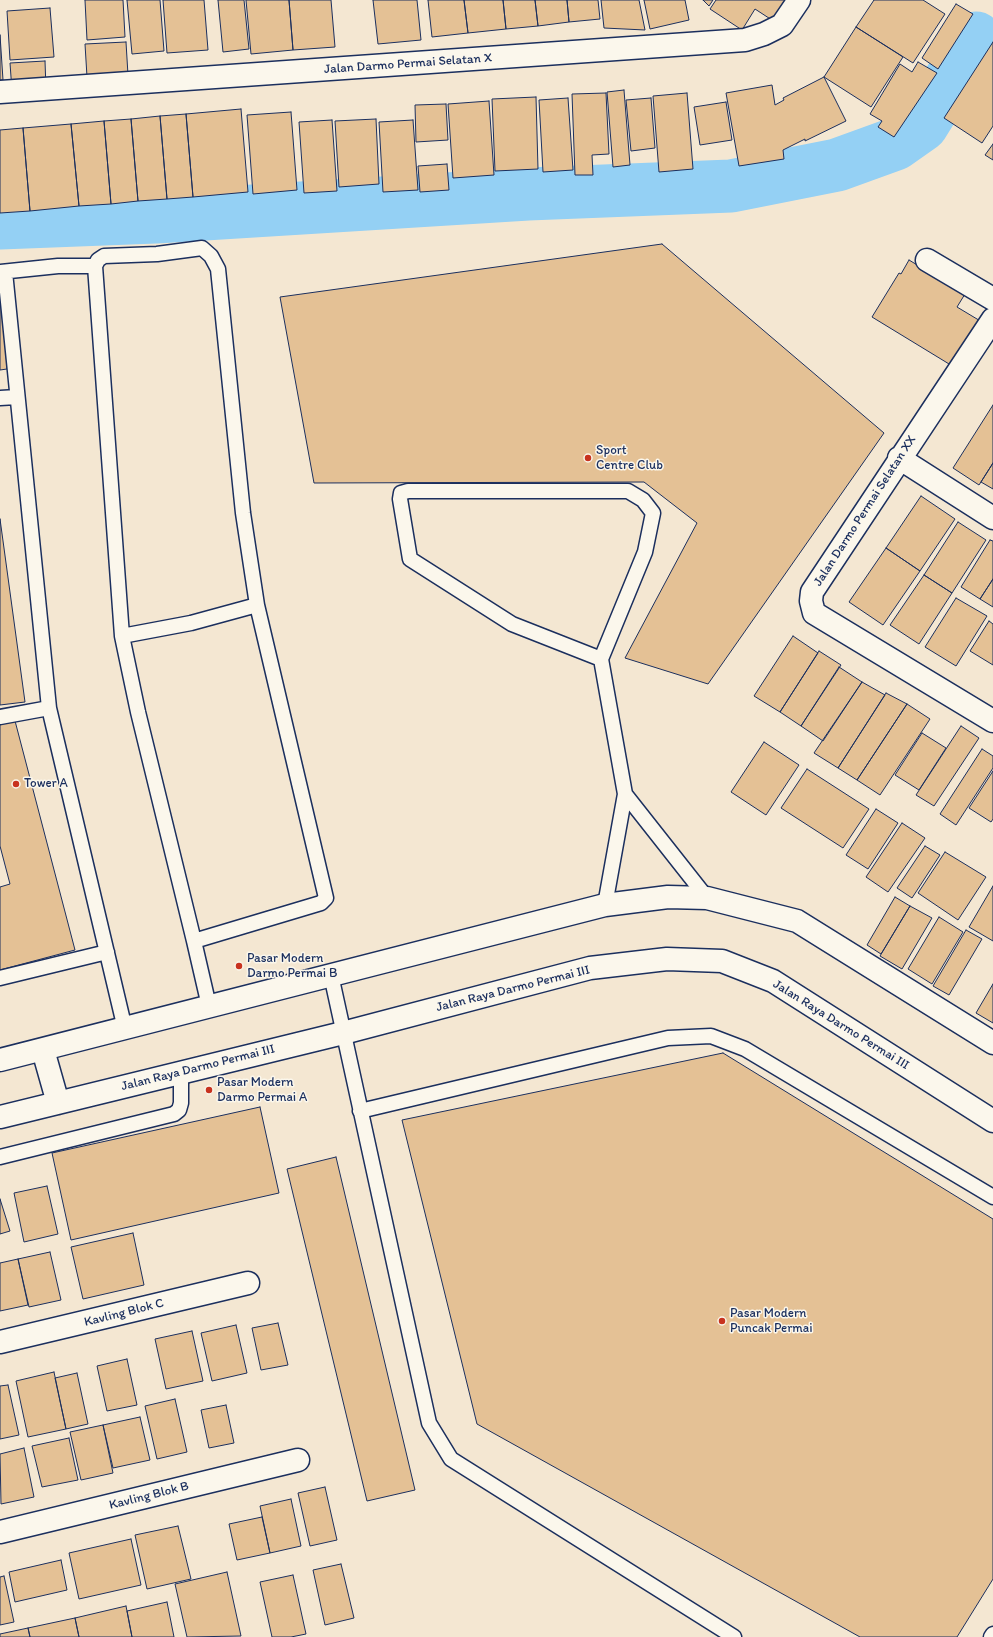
<!DOCTYPE html>
<style>
body{margin:0}
canvas{display:block;background:#f4e7d2}
</style>
<canvas width="993" height="1637"></canvas>
<script>
const context = document.querySelector('canvas').getContext('2d');
context.lineJoin = 'round';
const shape = rows => new Path2D(rows.map(r => 'M' + r).join(''));
function trace(path, color, width, dash) { context.strokeStyle = color; context.lineWidth = width; context.lineCap = dash ? 'butt' : 'round'; context.setLineDash(dash || []); context.stroke(path); }
function paint(path, color) { context.fillStyle = color; context.fill(path, 'evenodd'); }
function write(font, color, halo, rows, align = 'center') {
  context.font = font + ' Itim,sans-serif'; context.lineWidth = 3; context.setLineDash([]); context.textBaseline = 'middle'; context.strokeStyle = halo; context.fillStyle = color; for (const [text, x, y, turn = 0] of rows) {
    context.save(); context.translate(x, y); context.rotate((+turn || 0) * Math.PI / 180); context.textAlign = isNaN(turn) ? turn : align; if (halo) context.strokeText(text, 0, 0); context.fillText(text, 0, 0); context.restore();
  }
}
const river = shape([
 [0,223,156,217,528,194,731,186,837,165,895,144,922,125,976,38]
]);
const building = shape([
 [85,0,123,0,125,37,87,40,85,0],
 [127,0,160,0,164,51,132,54,127,0],
 [163,0,204,0,208,50,167,53,163,0],
 [218,0,244,0,249,49,223,52,218,0],
 [246,0,289,0,293,50,251,54,246,0],
 [289,0,331,0,335,47,293,50,289,0],
 [373,0,417,0,421,40,378,44,373,0],
 [428,0,464,0,468,33,432,37,428,0],
 [464,0,503,0,506,29,468,33,464,0],
 [503,0,535,0,538,26,506,29,503,0],
 [535,0,567,0,569,22,538,26,535,0],
 [567,0,598,0,600,19,569,22,567,0],
 [601,0,639,0,645,30,604,28,601,0],
 [644,0,685,0,689,20,650,29,644,0],
 [703,0,713,0,709,6,703,0],
 [716,0,794,0,778,24,755,9,742,30,710,9,716,0],
 [874,0,923,0,945,14,913,63,856,27,874,0],
 [956,4,973,14,938,69,922,58,956,4],
 [50,8,54,57,10,60,7,11,50,8],
 [856,27,903,57,871,107,824,77,856,27],
 [0,35,3,80,0,80,0,35],
 [126,42,128,75,87,77,85,44,126,42],
 [993,42,993,126,982,143,944,118,993,42],
 [45,61,46,89,12,91,10,63,45,61],
 [918,62,937,73,894,137,878,127,882,121,870,114,900,64,912,72,918,62],
 [824,77,846,121,805,141,805,139,783,150,784,159,739,166,726,93,772,85,775,105,784,100,783,98,824,77],
 [624,90,630,165,613,167,607,92,624,90],
 [606,93,609,154,592,155,593,175,575,175,572,94,606,93],
 [687,93,693,169,659,172,653,96,687,93],
 [536,97,538,169,495,171,492,99,536,97],
 [568,98,573,170,543,172,539,100,568,98],
 [651,98,655,148,631,151,626,100,651,98],
 [489,101,494,175,453,178,448,104,489,101],
 [726,102,732,140,700,145,694,107,726,102],
 [446,104,448,140,416,142,415,105,446,104],
 [241,109,248,192,193,197,186,114,241,109],
 [291,112,297,190,253,194,247,115,291,112],
 [186,114,193,197,167,199,160,116,186,114],
 [160,116,167,199,138,201,131,119,160,116],
 [131,119,138,201,111,204,104,121,131,119],
 [376,119,379,184,339,187,335,121,376,119],
 [332,120,337,191,304,193,299,122,332,120],
 [413,120,418,190,383,192,379,122,413,120],
 [104,121,111,204,79,206,71,124,104,121],
 [71,124,79,206,30,211,23,128,71,124],
 [23,128,30,211,0,213,0,130,23,128],
 [993,144,993,160,985,155,993,144],
 [447,164,449,190,420,192,418,166,447,164],
 [662,244,884,433,708,684,625,658,697,523,644,482,314,483,280,297,662,244],
 [909,260,965,294,957,307,982,322,954,367,872,317,899,273,901,274,909,260],
 [0,305,3,305,7,369,0,370,0,305],
 [993,405,993,463,979,485,953,468,993,405],
 [993,463,993,489,981,482,993,463],
 [921,496,955,519,920,571,886,548,921,496],
 [0,519,25,702,0,705,0,519],
 [958,522,986,540,952,593,924,575,958,522],
 [990,540,993,541,993,579,980,599,961,587,990,540],
 [886,548,920,571,883,625,849,602,886,548],
 [924,575,952,593,919,644,890,625,924,575],
 [993,579,993,607,980,599,993,579],
 [956,598,987,616,956,666,925,647,956,598],
 [989,621,993,624,993,665,970,651,989,621],
 [793,636,818,653,780,712,754,696,793,636],
 [819,651,841,665,801,726,780,712,819,651],
 [839,667,862,682,823,741,801,726,839,667],
 [862,682,885,695,838,768,814,753,862,682],
 [886,693,907,704,857,780,838,768,886,693],
 [907,704,930,719,880,795,857,780,907,704],
 [14,717,75,950,0,970,0,887,10,884,0,846,0,721,14,717],
 [961,726,979,738,934,806,916,795,961,726],
 [922,733,946,748,919,790,895,775,922,733],
 [764,742,799,765,766,815,731,792,764,742],
 [982,749,993,756,993,768,956,825,940,814,982,749],
 [807,769,869,809,843,848,781,808,807,769],
 [993,771,993,819,991,822,969,808,993,771],
 [876,809,898,823,868,869,846,855,876,809],
 [902,823,925,838,888,892,866,877,902,823],
 [925,846,940,855,912,898,897,888,925,846],
 [945,852,986,877,958,920,918,893,945,852],
 [993,886,993,941,969,927,993,886],
 [895,897,910,906,881,954,867,945,895,897],
 [910,906,932,918,902,969,880,956,910,906],
 [939,917,963,932,932,984,908,969,939,917],
 [966,930,982,939,949,995,933,986,966,930],
 [993,984,993,1023,976,1013,993,984],
 [723,1053,993,1219,993,1579,957,1637,860,1637,477,1424,402,1120,723,1053],
 [260,1107,279,1193,71,1240,52,1153,260,1107],
 [336,1157,415,1490,367,1501,287,1169,336,1157],
 [47,1186,58,1234,24,1242,14,1193,47,1186],
 [0,1199,10,1231,0,1234,0,1199],
 [133,1233,144,1285,83,1299,71,1247,133,1233],
 [50,1252,61,1300,29,1307,18,1259,50,1252],
 [18,1259,28,1305,0,1311,0,1263,18,1259],
 [278,1323,288,1365,261,1370,252,1328,278,1323],
 [236,1325,247,1373,212,1381,201,1333,236,1325],
 [192,1331,203,1381,166,1389,155,1339,192,1331],
 [127,1359,137,1405,107,1411,97,1366,127,1359],
 [54,1372,66,1429,28,1437,16,1381,54,1372],
 [77,1373,88,1424,66,1429,55,1378,77,1373],
 [8,1385,19,1435,0,1439,0,1386,8,1385],
 [175,1399,187,1452,157,1459,145,1406,175,1399],
 [226,1405,234,1443,209,1448,201,1410,226,1405],
 [140,1417,150,1460,113,1468,103,1425,140,1417],
 [103,1425,113,1473,81,1480,70,1432,103,1425],
 [69,1438,78,1480,42,1487,32,1446,69,1438],
 [24,1448,34,1497,1,1504,0,1454,24,1448],
 [325,1487,337,1540,310,1546,298,1493,325,1487],
 [291,1499,301,1546,270,1553,260,1506,291,1499],
 [262,1517,270,1553,237,1560,229,1524,262,1517],
 [178,1526,191,1579,147,1589,135,1535,178,1526],
 [131,1539,141,1585,79,1599,69,1553,131,1539],
 [61,1560,67,1590,15,1602,9,1572,61,1560],
 [341,1564,354,1618,325,1625,313,1570,341,1564],
 [227,1572,241,1636,187,1637,175,1584,227,1572],
 [293,1575,306,1634,291,1637,272,1637,260,1582,293,1575],
 [4,1576,14,1622,0,1625,0,1577,4,1576],
 [167,1602,174,1637,132,1637,127,1611,167,1602],
 [126,1606,132,1637,79,1637,75,1618,126,1606],
 [75,1618,79,1637,30,1637,28,1628,75,1618],
 [28,1628,30,1637,0,1637,0,1634,28,1628]
]);
const service = shape([
 [0,272,58,266,95,266],
 [5,272,49,708,125,1029],
 [0,398,17,397],
 [122,636,191,623,257,605],
 [601,659,512,624,410,559,400,499,401,493,408,491,628,491,643,500,653,513,645,552,601,659,625,794,605,905],
 [0,717,49,708],
 [625,794,707,898],
 [194,941,138,712,122,636,95,266,98,260,104,256,157,254,202,248,211,256,218,269,243,513,257,605,326,898,321,903,194,941,209,1006],
 [331,975,429,1423,451,1459,734,1637],
 [0,978,107,952],
 [360,1111,668,1038,711,1036,745,1049,993,1197],
 [0,1157,174,1114,179,1110,181,1103,181,1072],
 [991,1637,993,1634]
]);
const minor = shape([
 [0,92,745,40,764,34,782,25,799,0],
 [927,260,993,299],
 [993,319,812,592,811,601,814,613,993,721],
 [899,458,993,518],
 [0,1342,248,1283],
 [0,1532,298,1460]
]);
const secondary = shape([
 [43,1050,58,1103],
 [0,1060,605,905,668,897,707,898,797,921,993,1043],
 [0,1117,343,1033,590,968,667,959,722,961,773,981,993,1121]
]);
const markers = [
 [588,458,4,"#c8321e"],
 [16,784,4,"#c8321e"],
 [239,966,4,"#c8321e"],
 [209,1090,4,"#c8321e"],
 [722,1321,4,"#c8321e"]
];
const streetNames = [
 ["Jalan Darmo Permai Selatan X",408,64,-4],
 ["Jalan Darmo Permai Selatan XX",865,511,-57],
 ["Jalan Raya Darmo Permai III",513,989,-14],
 ["Jalan Raya Darmo Permai III",841,1025,32],
 ["Jalan Raya Darmo Permai III",198,1068,-14],
 ["Kavling Blok C",124,1313,-14],
 ["Kavling Blok B",149,1496,-14]
];
const poiNames = [
 ["Sport",596,451],
 ["Centre Club",596,466],
 ["Tower A",24,784],
 ["Pasar Modern",247,959],
 ["Darmo Permai B",247,974],
 ["Pasar Modern",217,1083],
 ["Darmo Permai A",217,1098],
 ["Pasar Modern",730,1314],
 ["Puncak Permai",730,1329]
];
trace(river, '#94d0f4', 53);
paint(building, '#e4c195');
trace(building, '#1b2f5e', 1);
trace(service, '#1b2f5e', 17);
trace(minor, '#1b2f5e', 25);
trace(secondary, '#1b2f5e', 25);
trace(service, '#fbf7ec', 14);
trace(minor, '#fbf7ec', 22);
trace(secondary, '#fbf7ec', 22);
for (const [x, y, r, color] of markers) { const dot = new Path2D(); dot.arc(x, y, r, 0, 2 * Math.PI); context.fillStyle = color; context.fill(dot); trace(dot, '#fbf7ec', 1.5); }
write('13px', '#1b2f5e', '#fbf7ec', streetNames);
write('13px', '#1b2f5e', '#fbf7ec', poiNames, 'left');
</script>
